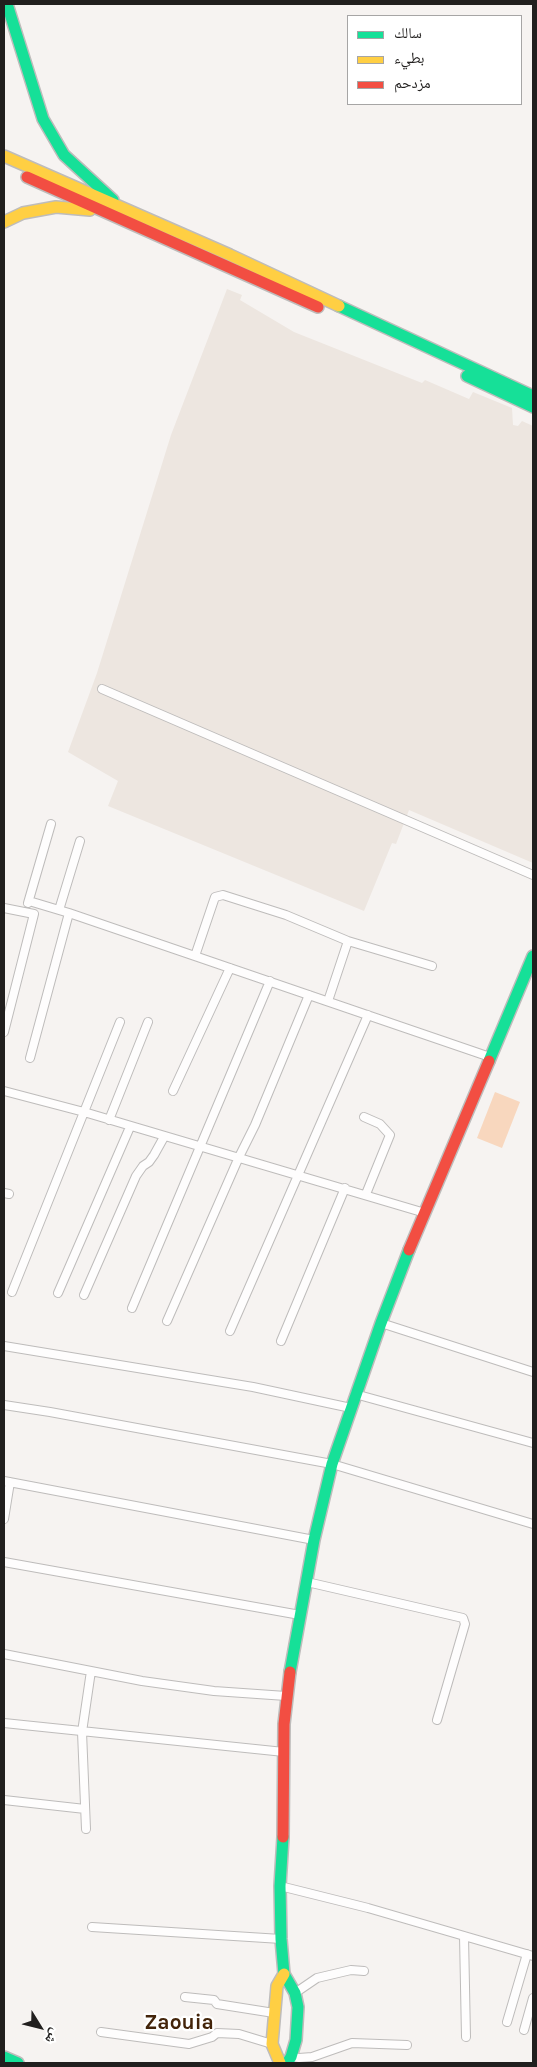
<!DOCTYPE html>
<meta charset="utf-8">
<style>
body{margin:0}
#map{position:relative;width:537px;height:2067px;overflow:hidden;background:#f6f3f1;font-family:Karla,"Noto Naskh Arabic",sans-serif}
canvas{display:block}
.frame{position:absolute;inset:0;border:5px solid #211f1e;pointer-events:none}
.legend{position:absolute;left:347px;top:15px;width:175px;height:90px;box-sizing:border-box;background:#fff;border:1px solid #a6a5a5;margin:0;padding:6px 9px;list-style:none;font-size:15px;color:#211f1e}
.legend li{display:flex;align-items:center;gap:10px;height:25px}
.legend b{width:25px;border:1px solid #a6a5a5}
.north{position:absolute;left:15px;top:2002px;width:50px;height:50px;-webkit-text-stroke:4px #fff;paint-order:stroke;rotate:126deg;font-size:14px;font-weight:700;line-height:20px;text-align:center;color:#211f1e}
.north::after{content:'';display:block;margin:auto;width:18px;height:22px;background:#211f1e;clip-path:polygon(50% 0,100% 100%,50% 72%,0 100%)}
</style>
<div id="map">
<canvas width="537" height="2067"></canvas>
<div class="frame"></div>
<ul class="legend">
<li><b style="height:6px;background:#16e098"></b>سالك</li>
<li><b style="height:6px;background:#ffcf43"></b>بطيء</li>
<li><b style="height:6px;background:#f24e42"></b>مزدحم</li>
</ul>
<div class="north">ش</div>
</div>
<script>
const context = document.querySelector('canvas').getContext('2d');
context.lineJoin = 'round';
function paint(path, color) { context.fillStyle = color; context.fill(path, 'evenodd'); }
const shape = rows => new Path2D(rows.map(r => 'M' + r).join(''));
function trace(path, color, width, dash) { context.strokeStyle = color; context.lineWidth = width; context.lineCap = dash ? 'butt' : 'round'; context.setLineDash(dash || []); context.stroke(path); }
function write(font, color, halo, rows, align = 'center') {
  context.font = font + ' Karla,sans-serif'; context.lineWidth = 4.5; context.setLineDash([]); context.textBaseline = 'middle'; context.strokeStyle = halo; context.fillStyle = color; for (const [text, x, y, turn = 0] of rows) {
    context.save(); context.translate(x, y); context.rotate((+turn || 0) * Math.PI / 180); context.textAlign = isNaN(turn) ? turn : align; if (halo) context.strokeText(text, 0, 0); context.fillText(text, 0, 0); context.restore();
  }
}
const built = shape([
 [227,289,242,295,240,300,294,332,422,383,425,380,469,399,473,392,512,408,513,425,518,426,522,421,533,426,533,863,409,810,396,844,392,843,364,911,108,806,118,781,68,752,97,673,171,435]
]);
const green = shape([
 [495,1092,520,1102,502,1148,477,1138]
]);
const street = shape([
 [102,689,533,875],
 [29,901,69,913,30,1058],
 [28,903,51,824],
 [4,908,34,914,4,1032],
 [59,910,80,841],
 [69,913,490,1057],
 [195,956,215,897,223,895,286,915,348,941,432,966],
 [328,1001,348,941],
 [4,1091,84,1112,425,1213],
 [173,1091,230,968],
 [364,1117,380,1124,390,1135,366,1194],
 [109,1120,148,1022],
 [4,1193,9,1194],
 [12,1292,120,1022],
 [58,1293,130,1127],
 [84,1295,136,1176,143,1166,149,1162,154,1155,164,1137],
 [132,1308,270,981],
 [167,1321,239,1157,255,1125,309,995],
 [381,1323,533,1372],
 [230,1331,368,1015],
 [281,1341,345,1188],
 [4,1346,253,1387,351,1408],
 [355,1394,533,1443],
 [4,1405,50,1412,332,1464,533,1524],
 [4,1481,314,1540],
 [4,1519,10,1482],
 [4,1562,300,1615],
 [307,1582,463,1618,465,1624,437,1720],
 [4,1654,142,1681,214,1691,286,1696],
 [4,1723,284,1752],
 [4,1800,85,1809],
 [86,1829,82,1732,91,1671],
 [280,1886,368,1908,533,1956],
 [92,1927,281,1939],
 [464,1936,466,2037],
 [295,1993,317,1978,351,1970,364,1971],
 [185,1997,214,2000,217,2004,274,2013],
 [507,2022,527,1954],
 [524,2030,533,1998],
 [101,2032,189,2044,212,2037,217,2033,239,2034,272,2044],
 [291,2057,299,2058,312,2057,352,2043,407,2045]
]);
const fast = shape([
 [7,4,43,119,64,155,113,200],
 [339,306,533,396],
 [467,376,533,407],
 [489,1061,533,956],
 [290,1672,314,1540,332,1464,381,1323,409,1250],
 [283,1837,280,1886,281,1939,284,1974,295,1993,298,2007,296,2040,291,2057,287,2063],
 [4,2057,18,2063]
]);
const slow = shape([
 [4,156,230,255,339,306],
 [4,222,23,213,56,207,90,210],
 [280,2063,272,2044,277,1986,284,1974]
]);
const jam = shape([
 [27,177,318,307],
 [409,1250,489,1061],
 [283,1837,284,1724,290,1672]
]);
const districtNames = [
 ["Zaouia",179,2023]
];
paint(built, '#ede6e0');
paint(green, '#f8d7be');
trace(street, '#bebcbb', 10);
trace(fast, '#bebcbb', 14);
trace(slow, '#bebcbb', 14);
trace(jam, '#bebcbb', 14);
trace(street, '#fefdfd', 8);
trace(fast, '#16e098', 11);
trace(slow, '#ffcf43', 11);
trace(jam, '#f24e42', 11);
write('bold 21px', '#43240a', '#fff', districtNames);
</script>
